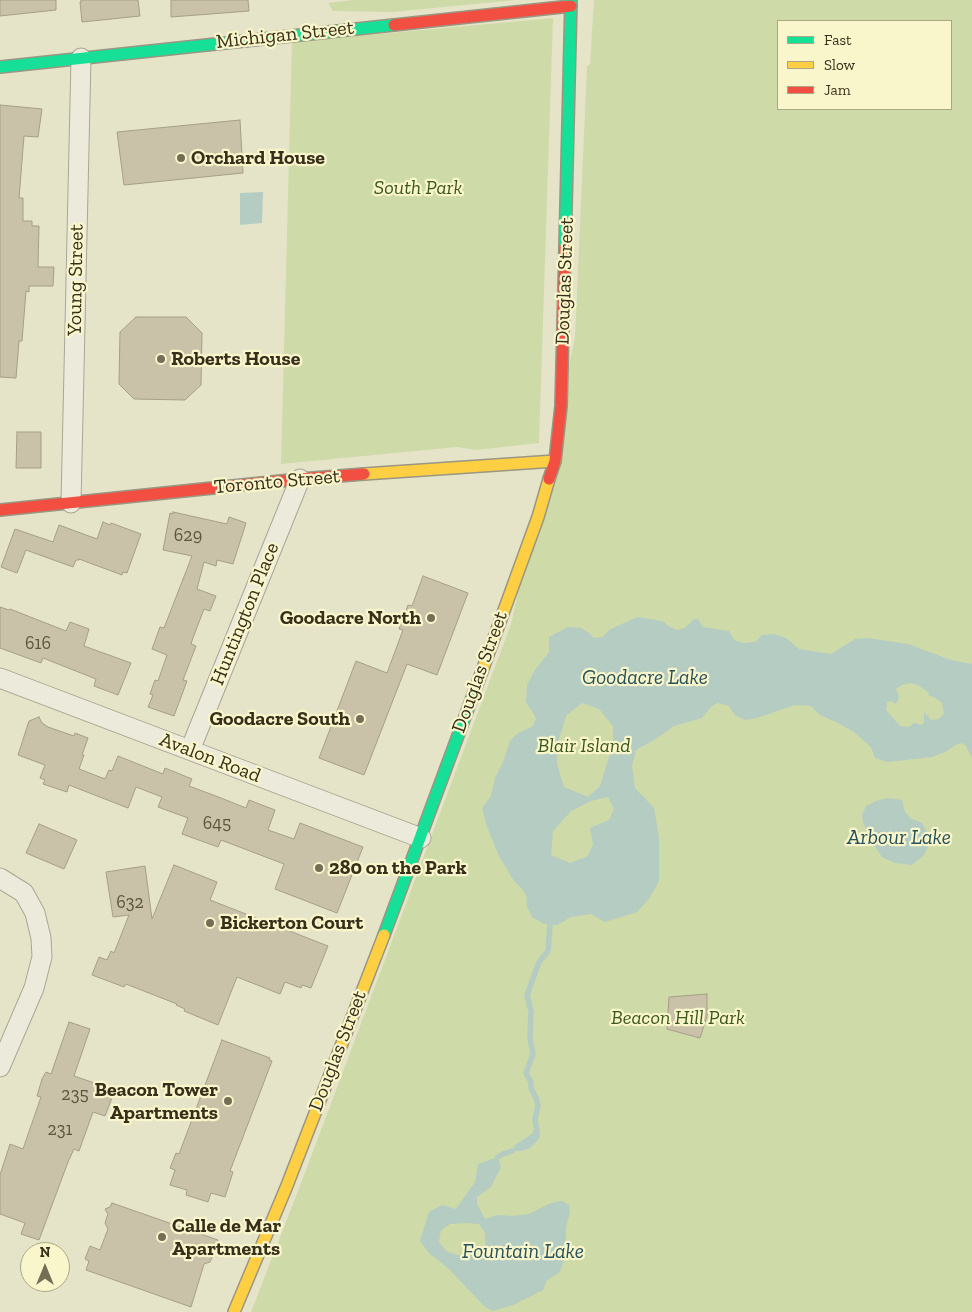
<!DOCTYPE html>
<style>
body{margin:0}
#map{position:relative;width:972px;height:1312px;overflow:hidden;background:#e5e4c8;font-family:"Zilla Slab",serif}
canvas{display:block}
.legend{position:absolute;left:777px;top:20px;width:175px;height:90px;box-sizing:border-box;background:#f9f6cb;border:1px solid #aca684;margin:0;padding:6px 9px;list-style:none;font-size:15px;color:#382f1a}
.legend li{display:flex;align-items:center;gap:10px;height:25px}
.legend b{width:25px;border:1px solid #aca684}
.north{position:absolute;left:20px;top:1242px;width:50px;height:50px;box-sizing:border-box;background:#f9f6cb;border:1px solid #aca684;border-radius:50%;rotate:0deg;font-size:14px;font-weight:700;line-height:20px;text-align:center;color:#382f1a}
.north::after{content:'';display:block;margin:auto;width:18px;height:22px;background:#756e57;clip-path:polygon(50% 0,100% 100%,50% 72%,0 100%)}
</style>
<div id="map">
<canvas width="972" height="1312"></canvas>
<ul class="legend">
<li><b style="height:6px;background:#16e098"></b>Fast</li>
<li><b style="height:6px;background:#ffcf43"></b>Slow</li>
<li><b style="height:6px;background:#f24e42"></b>Jam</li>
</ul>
<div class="north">N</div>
</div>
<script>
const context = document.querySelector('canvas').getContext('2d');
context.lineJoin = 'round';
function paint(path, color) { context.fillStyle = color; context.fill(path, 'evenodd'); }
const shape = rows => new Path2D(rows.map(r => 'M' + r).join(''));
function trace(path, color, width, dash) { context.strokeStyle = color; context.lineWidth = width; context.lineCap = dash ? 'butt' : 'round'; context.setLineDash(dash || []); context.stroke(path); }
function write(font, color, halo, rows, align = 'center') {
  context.font = font + ' "Zilla Slab",serif'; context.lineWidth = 4.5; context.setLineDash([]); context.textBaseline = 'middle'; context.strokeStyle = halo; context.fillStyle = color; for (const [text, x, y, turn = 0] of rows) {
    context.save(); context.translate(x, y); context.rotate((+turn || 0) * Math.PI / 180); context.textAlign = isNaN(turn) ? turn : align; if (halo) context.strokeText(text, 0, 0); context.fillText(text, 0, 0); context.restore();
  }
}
const green = shape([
 [353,0,516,0,393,12,333,11,328,3],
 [594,0,972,0,972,1312,251,1312,303,1178,511,624,575,338,587,66,590,64],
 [778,21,951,21,951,109,778,109],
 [553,18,539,443,476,450,457,447,446,448,281,464,292,42]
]);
const water = shape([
 [263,192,262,223,240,225,240,193],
 [637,617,662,621,670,627,677,630,685,628,694,619,698,619,703,627,729,631,734,640,744,643,755,642,762,635,774,634,786,638,799,649,831,654,855,639,868,638,908,644,951,660,972,664,972,758,966,746,962,743,957,744,947,751,932,757,888,762,875,758,871,747,854,732,838,723,820,715,811,706,795,705,757,718,745,720,735,715,729,706,717,703,711,707,702,718,674,726,654,740,636,750,632,766,635,788,654,808,659,837,659,881,649,899,637,912,605,922,591,914,571,917,557,925,544,924,532,917,527,907,526,895,522,889,514,881,498,854,486,824,482,808,491,796,495,778,503,762,510,741,517,734,533,726,536,718,526,702,527,685,535,670,549,652,549,637,568,627,581,628,589,633,594,638,603,637,609,630],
 [910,683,918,685,928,692,929,696,934,697,942,703,944,713,939,719,931,720,924,712,924,722,922,725,914,723,909,727,900,726,886,710,887,702,891,701,895,704,898,701,899,696,896,689,902,685],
 [582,703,599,709,613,726,613,744,600,786,588,797,564,787,557,764,558,742,566,716],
 [608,797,614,809,609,820,590,828,593,844,588,856,570,863,551,855,553,831,571,811,591,801],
 [887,798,902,800,905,812,910,818,922,823,927,832,928,846,924,855,912,865,895,863,882,857,871,840,863,822,862,815,866,806,876,801],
 [535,1126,539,1126,540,1133,539,1139,530,1148,522,1151,512,1151,515,1145,532,1134],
 [498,1157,501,1167,491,1187,477,1197,477,1204,485,1219,497,1215,512,1216,529,1214,551,1203,562,1201,569,1205,570,1212,566,1227,566,1252,560,1272,547,1280,543,1290,513,1305,493,1311,485,1307,449,1269,429,1253,420,1241,429,1212,442,1205,456,1209,475,1182,478,1164],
 [466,1223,479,1224,485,1233,485,1245,477,1255,457,1255,446,1251,439,1242,441,1230,450,1224]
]);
const stream = shape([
 [536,1126,535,1119,538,1106,536,1098,531,1088,531,1082,526,1073,533,1054,530,1039,531,1011,527,995,539,962,548,951,550,924],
 [498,1157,503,1154,512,1151]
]);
const building = shape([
 [0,0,56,0,56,10,0,16,0,0],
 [81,0,138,0,140,16,82,22,80,2,81,2,81,0],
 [171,0,248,0,249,11,171,17,171,0],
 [0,105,42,109,38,137,24,136,19,198,23,198,23,221,32,221,32,226,39,226,38,267,54,267,53,286,29,286,29,292,26,291,22,341,19,341,16,378,0,377,0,105],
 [240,120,243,173,124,185,117,132,240,120],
 [136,317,186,317,202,333,201,385,185,400,134,399,119,384,120,332,136,317],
 [17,432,41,432,41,468,16,468,17,432],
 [173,512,227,524,229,517,246,523,233,564,217,560,216,566,204,562,197,589,216,596,210,611,204,609,193,638,191,644,196,646,183,680,187,681,174,716,148,707,153,695,150,694,155,680,158,681,167,655,152,649,160,627,164,628,192,556,163,550,170,513,173,514,173,512],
 [103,522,110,525,111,523,141,534,127,573,123,572,122,575,79,559,79,560,76,560,73,567,26,550,17,573,1,567,15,529,53,542,59,525,97,539,103,522],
 [423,576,468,593,437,675,407,664,364,775,319,758,356,661,387,673,403,630,399,629,408,605,412,606,423,576],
 [0,607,9,610,10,609,66,631,70,622,89,629,84,646,131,663,118,695,94,686,96,679,43,658,41,663,0,648,0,607],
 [39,717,42,723,48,727,74,736,75,733,88,738,82,755,84,755,79,769,105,779,109,770,112,771,118,756,163,774,165,768,192,779,189,786,221,798,246,808,249,800,275,810,268,830,294,839,300,823,363,847,337,913,275,889,284,864,221,840,218,847,182,834,188,818,158,807,162,797,136,787,128,808,69,785,67,792,43,784,45,780,40,778,45,765,18,755,29,721,39,717],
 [39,824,77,840,64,869,26,853,39,824],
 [174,865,217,882,210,900,328,946,311,988,302,985,301,988,285,982,280,994,237,977,218,1025,184,1011,185,1009,176,1005,177,1004,126,984,124,987,92,975,99,957,107,960,111,951,114,953,129,915,113,917,106,872,145,866,152,919,174,865],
 [707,994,707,1016,700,1038,667,1029,669,997,707,994],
 [69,1022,90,1029,74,1076,115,1090,105,1116,93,1112,79,1151,74,1149,68,1162,39,1240,21,1234,25,1223,0,1214,0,1175,10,1144,23,1149,41,1097,37,1096,42,1079,46,1072,51,1074,69,1022],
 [222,1040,270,1058,269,1060,272,1061,230,1171,233,1172,225,1197,211,1193,208,1202,186,1195,187,1190,170,1185,175,1170,170,1168,176,1153,179,1154,222,1040],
 [112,1203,218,1240,217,1244,219,1250,214,1253,210,1262,204,1264,191,1307,86,1270,89,1261,85,1259,90,1246,100,1250,108,1229,105,1223,108,1214,105,1209,110,1207,112,1203]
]);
const street = shape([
 [71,503,81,58],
 [0,678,421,838],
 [190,750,300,479],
 [0,878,24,893,35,913,41,938,42,957,34,988,0,1067]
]);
const fast = shape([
 [0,67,394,25],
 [565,248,571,0],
 [384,935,482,671]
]);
const slow = shape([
 [364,474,555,461],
 [482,671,538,517,549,479],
 [234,1312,286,1188,384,935]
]);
const jam = shape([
 [394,25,571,6],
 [549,479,555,461,561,406,565,248],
 [0,510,300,479,364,474]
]);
const markers = [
 [181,158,5,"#756e57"],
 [161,359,5,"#756e57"],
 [431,618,5,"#756e57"],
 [360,719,5,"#756e57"],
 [319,868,5,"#756e57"],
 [210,923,5,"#756e57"],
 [228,1101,5,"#756e57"],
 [162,1237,5,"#756e57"]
];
const numberNames = [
 ["629",188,536],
 ["616",38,644],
 ["645",217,824],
 ["632",130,903],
 ["235",75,1095],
 ["231",60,1130]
];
const streetNames = [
 ["Michigan Street",285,35,-6],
 ["Young Street",76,280,-89],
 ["Douglas Street",565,281,-88],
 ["Toronto Street",277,482,-5],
 ["Huntington Place",245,614,-68],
 ["Douglas Street",480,672,-70],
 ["Avalon Road",210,758,21],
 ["Douglas Street",338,1051,-69]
];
const poiNames = [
 ["Orchard House",191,158],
 ["Roberts House",171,359],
 ["Goodacre North",421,618,"right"],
 ["Goodacre South",350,719,"right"],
 ["280 on the Park",329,868],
 ["Bickerton Court",220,923],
 ["Beacon Tower",218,1090,"right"],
 ["Apartments",218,1113,"right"],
 ["Calle de Mar",172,1226],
 ["Apartments",172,1249]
];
const parkNames = [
 ["South Park",418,188],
 ["Blair Island",584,746],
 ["Beacon Hill Park",678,1018]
];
const waterNames = [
 ["Goodacre Lake",645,678],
 ["Arbour Lake",899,838],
 ["Fountain Lake",523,1252]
];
paint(green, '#cedaa8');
paint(water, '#b5ccc2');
trace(stream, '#b5ccc2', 5.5);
paint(building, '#cac2a8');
trace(building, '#a59e88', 1);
trace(street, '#aaa692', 21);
trace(fast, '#999682', 14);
trace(slow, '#999682', 14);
trace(jam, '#999682', 14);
trace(street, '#ecebdb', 19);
trace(fast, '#16e098', 11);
trace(slow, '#ffcf43', 11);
trace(jam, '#f24e42', 11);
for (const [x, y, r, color] of markers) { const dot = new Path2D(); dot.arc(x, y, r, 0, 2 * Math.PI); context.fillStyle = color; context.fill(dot); trace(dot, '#f9f6cb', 2); }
write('18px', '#5c543e', null, numberNames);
write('20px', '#382f1a', '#f9f6cb', streetNames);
write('bold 20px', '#382f1a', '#f9f6cb', poiNames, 'left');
write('italic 20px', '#3c571e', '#f9f6cb', parkNames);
write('italic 21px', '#27525a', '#f9f6cb', waterNames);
</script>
